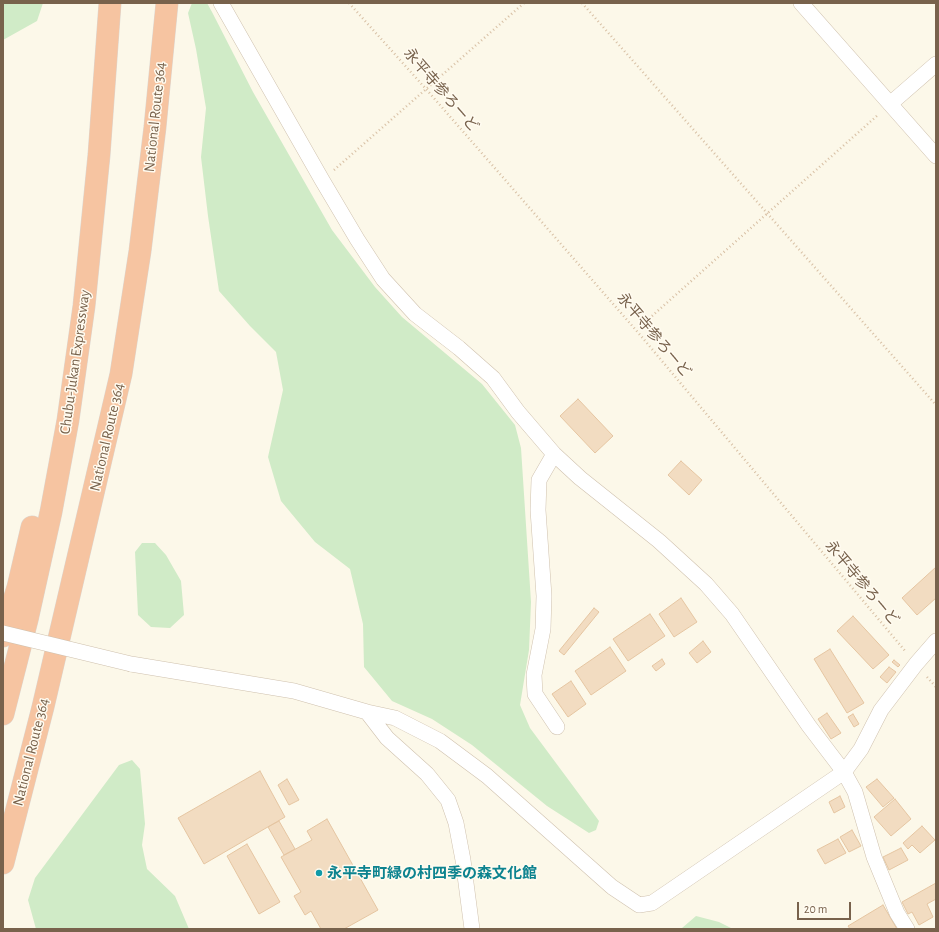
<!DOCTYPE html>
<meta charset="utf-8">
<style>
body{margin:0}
#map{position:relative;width:939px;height:932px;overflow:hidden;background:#fcf8e9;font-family:"Alegreya Sans",sans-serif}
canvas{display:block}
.frame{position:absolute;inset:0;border:4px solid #78624c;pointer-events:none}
.scale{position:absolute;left:797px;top:902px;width:54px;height:18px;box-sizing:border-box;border:2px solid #78624c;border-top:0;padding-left:5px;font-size:12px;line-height:14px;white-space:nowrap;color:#78624c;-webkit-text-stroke:3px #fffbf0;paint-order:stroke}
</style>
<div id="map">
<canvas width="939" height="932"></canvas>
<div class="frame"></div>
<div class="scale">20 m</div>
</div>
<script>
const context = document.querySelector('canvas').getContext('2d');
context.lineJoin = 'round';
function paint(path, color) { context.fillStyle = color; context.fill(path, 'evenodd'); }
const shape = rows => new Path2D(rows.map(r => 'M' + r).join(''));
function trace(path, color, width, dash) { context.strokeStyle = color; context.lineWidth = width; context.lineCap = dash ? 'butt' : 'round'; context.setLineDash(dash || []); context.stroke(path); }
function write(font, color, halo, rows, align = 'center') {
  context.font = font + ' "Alegreya Sans","Noto Sans JP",sans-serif'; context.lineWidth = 3; context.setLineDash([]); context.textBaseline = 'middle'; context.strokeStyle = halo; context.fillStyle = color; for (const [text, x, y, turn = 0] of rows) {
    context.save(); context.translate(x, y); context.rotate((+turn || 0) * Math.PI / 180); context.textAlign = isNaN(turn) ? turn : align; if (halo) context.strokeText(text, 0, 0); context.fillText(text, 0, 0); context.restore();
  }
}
const green = shape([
 [3,3,43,3,37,21,3,40],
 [192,3,207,3,212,12,253,92,332,230,375,287,402,317,482,384,515,425,521,448,531,602,529,650,520,705,530,728,599,821,596,830,589,833,547,806,472,745,432,719,392,701,364,667,363,624,350,569,315,542,281,501,268,457,283,390,276,352,250,326,219,291,208,216,201,157,206,108,196,49,188,13],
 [142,543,155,543,166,555,181,581,184,615,170,628,151,627,138,615,135,552],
 [132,760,140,769,145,824,142,845,147,869,175,896,189,929,36,929,28,900,35,878,119,765],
 [696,916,719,922,733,929,683,929,682,928]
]);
const building = shape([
 [578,399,613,436,595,453,560,416,578,399],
 [681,461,702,480,689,495,668,475,681,461],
 [936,567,936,598,917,615,902,598,936,567],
 [681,598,697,622,674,637,659,614,681,598],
 [594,608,599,612,564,655,559,651,594,608],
 [650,614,665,636,628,661,613,639,650,614],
 [853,616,889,655,873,669,837,631,853,616],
 [703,641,711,652,697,663,689,653,703,641],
 [610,647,626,671,591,695,575,671,610,647],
 [830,649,864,703,847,713,814,659,830,649],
 [662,659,665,664,656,671,652,666,662,659],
 [894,660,900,665,898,667,892,662,894,660],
 [889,667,896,672,887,683,880,677,889,667],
 [571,681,586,704,568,717,552,694,571,681],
 [827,713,841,733,831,739,818,719,827,713],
 [853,714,859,724,854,727,848,717,853,714],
 [260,771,285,817,204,864,178,818,260,771],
 [287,779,299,800,289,805,278,785,287,779],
 [877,779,894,798,883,807,866,787,877,779],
 [840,796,845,807,834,813,829,802,840,796],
 [895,799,911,819,891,836,874,817,895,799],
 [327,819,378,910,344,929,321,929,311,911,305,915,294,896,301,892,281,857,312,840,307,831,327,819],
 [279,821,295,849,284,855,268,827,279,821],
 [922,826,935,840,920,853,912,845,908,849,903,843,922,826],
 [852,830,861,846,849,852,840,837,852,830],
 [838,839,846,853,825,864,817,850,838,839],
 [247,844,280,902,259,914,227,856,247,844],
 [901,848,908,860,889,870,883,857,901,848],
 [936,883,936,899,927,904,933,917,919,925,912,912,908,914,902,902,936,883],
 [883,905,897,929,850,929,848,926,883,905]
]);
const path = shape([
 [349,3,426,89,641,336,906,652],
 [582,3,936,405],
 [334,170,524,3],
 [643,324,879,114],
 [927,677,936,687]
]);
const street = shape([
 [221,3,322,180,357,239,383,279,415,314,459,348,493,378,518,412,554,454,580,478,659,541,706,584,732,614,809,726,844,772,855,792,874,857,897,913,907,929],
 [801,3,936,156],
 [890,104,936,64],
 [554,454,539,480,538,510,544,596,543,629,534,675,535,694,557,727],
 [131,664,294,691,367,712,395,718,440,741,487,776,612,887,639,905,652,903,844,772,861,749,881,710,916,664,936,641],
 [367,712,387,738,427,774,448,800,456,823,463,860,472,929]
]);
const highway = shape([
 [3,636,18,587,32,527],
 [3,714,27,620,51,512,68,420,84,306,99,155,110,3],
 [3,863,43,707,121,374,140,251,155,127,167,3]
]);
const streetBridge = shape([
 [3,633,131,664]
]);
const markers = [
 [319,873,4,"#0f9aa8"]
];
const streetNames = [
 ["永平寺参ろーど",441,90,49],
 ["National Route 364",155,117,-84],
 ["永平寺参ろーど",654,335,50],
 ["Chubu-Jukan Expressway",75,362,-82],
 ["National Route 364",107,437,-77],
 ["永平寺参ろーど",862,583,50],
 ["National Route 364",31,752,-76]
];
const cultureNames = [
 ["永平寺町緑の村四季の森文化館",327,873]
];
paint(green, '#d0ebc7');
paint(building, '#f2dcc1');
trace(building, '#e5c5a1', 1);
trace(street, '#cfc1ae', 16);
trace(highway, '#dcd6d0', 23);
trace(path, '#d7bfa3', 2.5, [1, 3]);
trace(street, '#fff', 15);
trace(highway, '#f6c4a1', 22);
trace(streetBridge, '#cfc1ae', 16, []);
trace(streetBridge, '#fff', 15);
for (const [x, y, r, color] of markers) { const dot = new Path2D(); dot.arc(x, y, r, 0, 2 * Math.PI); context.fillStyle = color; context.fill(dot); trace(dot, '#fffbf0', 1.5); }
write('15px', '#78624c', '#fffbf0', streetNames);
write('bold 15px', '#0d838f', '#fffbf0', cultureNames, 'left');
</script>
